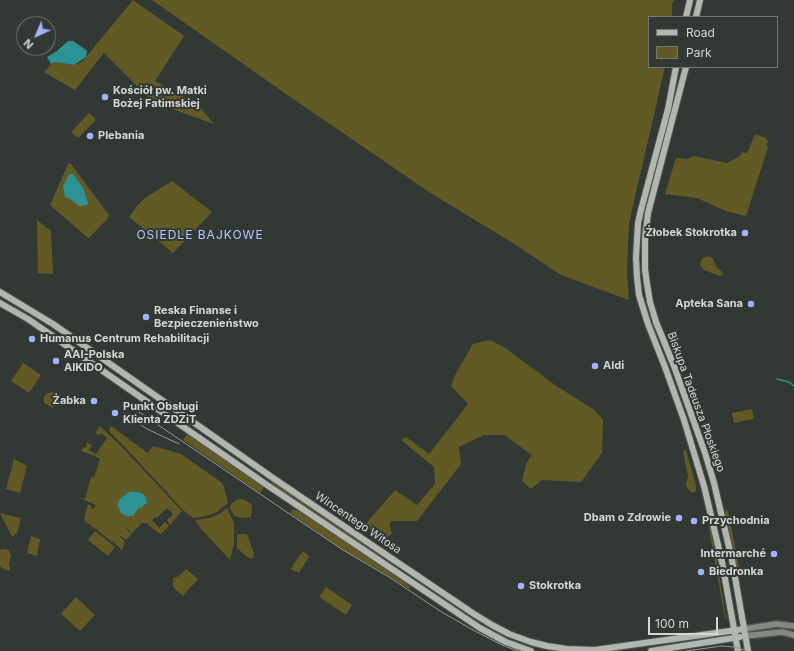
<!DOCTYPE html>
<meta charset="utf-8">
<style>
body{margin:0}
#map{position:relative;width:794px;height:651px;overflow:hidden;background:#323834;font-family:Inter,sans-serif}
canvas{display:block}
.legend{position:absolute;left:648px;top:16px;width:130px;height:52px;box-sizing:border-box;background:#323834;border:1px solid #737874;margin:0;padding:5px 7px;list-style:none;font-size:12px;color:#d4d8d5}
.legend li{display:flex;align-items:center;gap:8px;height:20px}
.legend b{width:20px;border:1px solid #737874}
.north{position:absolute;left:16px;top:16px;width:40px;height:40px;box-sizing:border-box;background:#323834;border:1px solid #737874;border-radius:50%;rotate:224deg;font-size:11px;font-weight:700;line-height:16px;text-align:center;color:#d4d8d5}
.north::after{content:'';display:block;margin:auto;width:14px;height:18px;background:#a0b3fd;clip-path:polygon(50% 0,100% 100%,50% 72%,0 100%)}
.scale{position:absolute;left:648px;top:617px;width:70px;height:18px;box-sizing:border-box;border:2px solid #d4d8d5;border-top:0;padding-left:5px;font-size:12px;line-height:14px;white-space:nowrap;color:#d4d8d5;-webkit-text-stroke:3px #323834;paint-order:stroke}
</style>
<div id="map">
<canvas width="794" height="651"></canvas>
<ul class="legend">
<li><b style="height:5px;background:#b3b5b0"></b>Road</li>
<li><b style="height:11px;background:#615a24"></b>Park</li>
</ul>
<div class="north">N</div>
<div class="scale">100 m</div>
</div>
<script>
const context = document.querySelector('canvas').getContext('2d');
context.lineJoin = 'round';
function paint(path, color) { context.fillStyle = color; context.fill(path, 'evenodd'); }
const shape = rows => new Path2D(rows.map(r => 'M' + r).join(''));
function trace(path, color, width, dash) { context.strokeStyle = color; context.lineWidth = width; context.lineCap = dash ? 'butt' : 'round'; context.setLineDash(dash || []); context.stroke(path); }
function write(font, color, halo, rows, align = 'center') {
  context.font = font + ' Inter,sans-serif'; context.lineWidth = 4; context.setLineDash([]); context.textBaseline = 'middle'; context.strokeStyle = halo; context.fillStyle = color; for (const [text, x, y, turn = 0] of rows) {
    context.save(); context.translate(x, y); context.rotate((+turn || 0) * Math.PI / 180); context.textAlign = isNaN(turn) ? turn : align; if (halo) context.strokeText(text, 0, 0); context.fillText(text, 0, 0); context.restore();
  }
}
const green = shape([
 [133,0,184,36,155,81,198,105,214,124,153,102,104,53,75,90,44,72,51,64,55,62,74,65,83,61,86,57],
 [152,0,674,0,672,4,672,17,649,17,649,67,665,67,629,223,627,271,629,300,561,275,516,245,429,192,286,94],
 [89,113,95,118,95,121,79,137,76,137,71,132],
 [755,134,766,138,768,142,766,145,768,147,746,216,726,211,697,198,665,194,676,158,688,159,693,156,727,163,740,156,742,152,747,153],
 [70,163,71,164,109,215,108,218,89,238,88,238,50,205,68,164],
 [172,181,212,212,173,253,129,217,136,207,145,198],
 [37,220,51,231,53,274,38,273],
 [709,256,713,259,716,266,722,272,723,274,722,275,720,276,704,270,702,268,700,264,702,259,705,257],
 [490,340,504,347,555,385,593,409,603,419,602,453,581,482,542,480,531,489,522,481,526,464,532,455,504,435,484,435,459,447,461,464,417,521,392,521,389,525,392,534,384,539,364,526,395,490,417,505,435,484,434,467,401,440,406,437,429,454,468,404,451,386,455,375,473,344],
 [23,363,41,375,29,393,11,381],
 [52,392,60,398,53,408,44,403,44,397,46,394],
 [752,409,754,419,734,423,732,413],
 [100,426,119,444,182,511,170,525,167,520,173,514,167,508,157,518,155,517,152,520,159,528,165,522,169,526,161,534,154,530,147,523,142,523,132,533,127,528,126,529,132,534,126,540,121,536,120,537,125,541,122,550,113,542,115,539,112,542,96,529,98,526,95,529,85,521,84,519,88,504,92,506,91,508,93,509,96,505,78,497,85,499,91,477,94,478,100,459,95,456,81,451,84,447,85,448,87,445,86,444,87,442,92,446,89,450,96,454,107,438,101,433,99,435,95,433],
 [111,426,148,453,153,446,181,454,221,482,224,487,228,503,217,512,209,515,202,517,193,518,183,510,120,442,109,431],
 [188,433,265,486,260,493,183,440],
 [685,450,686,450,696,485,696,491,694,492,691,492,687,488,686,485,688,476,683,452],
 [14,459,27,466,20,493,6,489],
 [272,481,385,557,384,558,365,548,294,500,271,484],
 [238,499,245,500,252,505,251,517,243,518,234,516,230,508,231,504],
 [227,508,234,523,234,544,230,560,201,529,195,520,210,518,219,514],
 [293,509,303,513,401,579,410,587,409,589,389,576,341,548,290,513],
 [728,511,740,572,737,573,724,512],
 [0,513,21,518,17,533,12,537],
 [709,516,714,538,719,574,726,618,725,618,707,517],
 [95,531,115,547,108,556,88,540],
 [237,534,247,534,254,553,253,559,247,557,237,548],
 [31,536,40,539,37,556,27,553],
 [2,549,9,550,11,556,9,564,10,571,3,569,0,566,0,550],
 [302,551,307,554,307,555,309,557,299,573,296,571,295,572,290,568,293,567,293,565,300,555,302,553],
 [186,569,198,579,183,596,173,587,173,578,179,576],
 [326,587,352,605,346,615,319,597],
 [76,597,95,615,80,631,61,614]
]);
const water = shape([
 [68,41,73,41,82,47,87,51,86,57,74,65,55,62,51,64,47,57,57,51],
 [69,174,73,174,83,188,88,203,87,205,79,206,72,200,65,197,63,186],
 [130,492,135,492,142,493,146,497,147,503,138,509,133,516,127,516,122,514,120,511,118,506,118,503,120,499,123,496]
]);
const stream = shape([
 [777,379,789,382,794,386]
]);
const tertiary = shape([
 [744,629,776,624,794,626],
 [745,636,782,632,794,635]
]);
const secondary = shape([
 [686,17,690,0],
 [696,17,700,0],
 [676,67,668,109,641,210,638,223,636,258,637,277,639,295,648,324,665,367,684,420,704,486,722,562,738,651],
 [686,67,648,213,645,238,645,269,647,284,650,302,656,322,674,366,695,425,705,453,714,483,732,560,748,651],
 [0,292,53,324,273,478,385,554,474,614,492,625,509,634,531,642,547,646,567,649,595,650,744,629],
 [0,303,28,319,267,485,480,628,506,642,531,651],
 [651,651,740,637]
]);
const tram = shape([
 [130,406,343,550,389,577,440,611,473,630,502,645,518,651],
 [124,413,147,429,179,444],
 [686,651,722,646,735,647,748,651]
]);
const markers = [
 [105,97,4,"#a0b3fd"],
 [90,136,4,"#a0b3fd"],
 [745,233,4,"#a0b3fd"],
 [751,304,4,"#a0b3fd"],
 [146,317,4,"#a0b3fd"],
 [32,339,4,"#a0b3fd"],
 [56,361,4,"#a0b3fd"],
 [595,366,4,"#a0b3fd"],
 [94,401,4,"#a0b3fd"],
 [115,413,4,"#a0b3fd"],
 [679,518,4,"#a0b3fd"],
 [694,521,4,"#a0b3fd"],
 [774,554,4,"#a0b3fd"],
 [701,572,4,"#a0b3fd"],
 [521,586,4,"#a0b3fd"]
];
const poiNames = [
 ["Kościół pw. Matki",113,91],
 ["Bożej Fatimskiej",113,104],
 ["Plebania",98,136],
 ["Żłobek Stokrotka",737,233,"right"],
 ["Apteka Sana",743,304,"right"],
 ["Reska Finanse i",154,311],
 ["Bezpieczenieństwo",154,324],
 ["Humanus Centrum Rehabilitacji",40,339],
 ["AAI-Polska",64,355],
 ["AIKIDO",64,368],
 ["Aldi",603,366],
 ["Żabka",86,401,"right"],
 ["Punkt Obsługi",123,407],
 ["Klienta ZDZiT",123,420],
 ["Dbam o Zdrowie",671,518,"right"],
 ["Przychodnia",702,521],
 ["Intermarché",766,554,"right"],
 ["Biedronka",709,572],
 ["Stokrotka",529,586]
];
const streetNames = [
 ["Biskupa Tadeusza Płoskiego",696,402,70],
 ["Wincentego Witosa",358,523,34]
];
const neighbourhoodNames = [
 ["OSIEDLE BAJKOWE",200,235]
];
paint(green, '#615a24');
paint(water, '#2c9296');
trace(stream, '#2c9296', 1.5);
trace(tertiary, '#4f5551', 8);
trace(secondary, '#4f5551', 8);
trace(tertiary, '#868884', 5.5);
trace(secondary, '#b3b5b0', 6);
trace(tram, '#959a97', 1);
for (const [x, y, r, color] of markers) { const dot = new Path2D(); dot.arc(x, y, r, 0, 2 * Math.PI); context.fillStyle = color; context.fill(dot); trace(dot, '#323834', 1.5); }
write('bold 11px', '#d4d8d5', '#323834', poiNames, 'left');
write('11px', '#d4d8d5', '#323834', streetNames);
context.letterSpacing = '1px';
write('12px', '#b8c7ff', '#323834', neighbourhoodNames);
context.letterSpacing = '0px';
</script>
